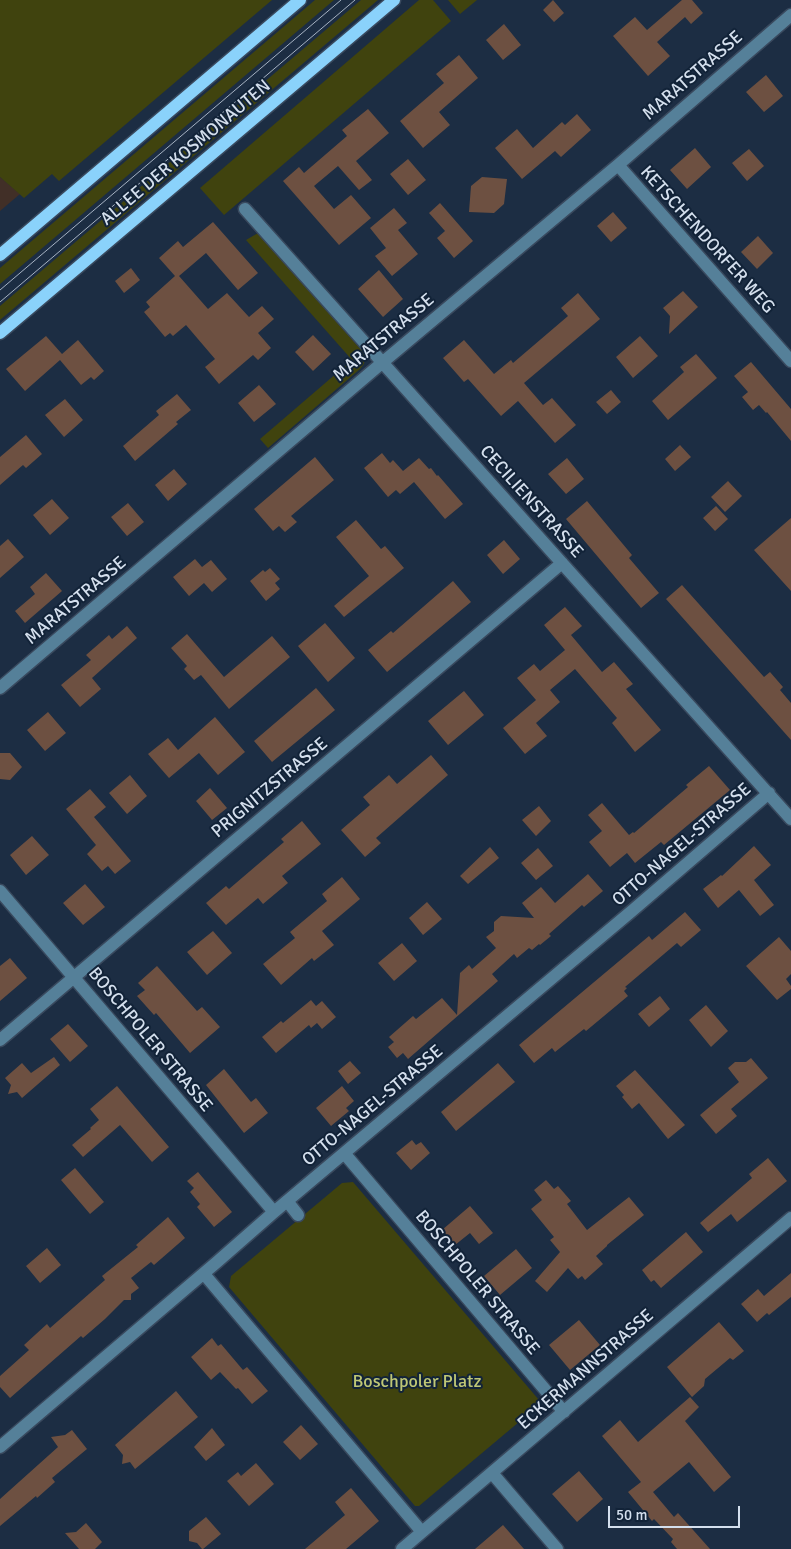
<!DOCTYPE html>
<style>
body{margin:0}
#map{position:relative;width:791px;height:1549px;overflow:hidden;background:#1c2d43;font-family:Signika,sans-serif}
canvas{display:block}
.scale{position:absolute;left:608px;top:1506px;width:132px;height:22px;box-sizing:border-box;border:2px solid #d4dfed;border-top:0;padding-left:6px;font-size:15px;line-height:18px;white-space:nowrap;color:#d4dfed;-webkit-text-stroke:4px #122338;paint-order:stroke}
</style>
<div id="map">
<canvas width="791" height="1549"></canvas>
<div class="scale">50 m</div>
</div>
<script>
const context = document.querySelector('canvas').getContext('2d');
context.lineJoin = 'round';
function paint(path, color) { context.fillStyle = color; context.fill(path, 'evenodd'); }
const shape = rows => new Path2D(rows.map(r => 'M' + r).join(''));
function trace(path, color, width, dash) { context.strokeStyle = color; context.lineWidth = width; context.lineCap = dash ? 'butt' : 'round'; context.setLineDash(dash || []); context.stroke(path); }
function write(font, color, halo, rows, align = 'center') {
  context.font = font + ' Signika,sans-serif'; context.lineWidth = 4; context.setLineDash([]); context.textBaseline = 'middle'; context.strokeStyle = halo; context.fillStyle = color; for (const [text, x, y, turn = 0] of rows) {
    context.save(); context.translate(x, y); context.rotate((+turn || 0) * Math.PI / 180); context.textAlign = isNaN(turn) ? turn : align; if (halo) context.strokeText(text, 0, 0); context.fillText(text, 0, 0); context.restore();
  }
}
const education = shape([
 [0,177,20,194,0,211]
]);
const green = shape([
 [0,0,272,0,59,181,52,174,24,198,0,177],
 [315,0,334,0,0,284,0,268],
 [361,0,378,0,0,320,0,306],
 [419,0,433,0,451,21,224,215,200,188],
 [448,0,477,0,460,14],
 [258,233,364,353,365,359,364,364,360,369,268,448,260,439,352,360,246,240],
 [353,1182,539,1400,538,1406,419,1506,415,1506,229,1287,231,1276,342,1183]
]);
const building = shape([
 [553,0,564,13,554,22,543,10],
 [682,0,692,0,703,13,691,24,685,17,657,42,670,56,648,76,613,36,635,17,647,30],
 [504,24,521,45,503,60,486,40],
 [459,55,478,78,439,112,450,125,423,148,400,121,444,83,436,74],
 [766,75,783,96,764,112,746,92],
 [368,109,389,133,356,161,372,180,359,190,338,166,314,186,334,209,351,195,371,218,339,245,283,181,299,167,304,173,347,136,342,130],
 [577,114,591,130,561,157,555,151,522,179,495,148,517,129,533,148,562,122,565,125],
 [695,148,711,167,687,189,670,170],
 [749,149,764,166,747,181,732,163],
 [408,159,426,180,408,195,390,174],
 [482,177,507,179,504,204,494,213,469,212,471,186],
 [440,203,473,241,454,258,437,238,445,231,429,213],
 [394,208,407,223,398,230,418,254,392,276,375,256,386,248,370,228],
 [613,212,627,228,611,242,597,226],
 [213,222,258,273,238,290,206,253,179,276,208,309,227,293,249,317,262,306,274,319,258,333,271,348,258,360,253,355,219,384,205,367,215,359,186,325,173,336,170,333,165,337,144,312,150,307,146,302,175,276,159,258,178,241,183,247],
 [758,236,773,253,757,269,741,252],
 [131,268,140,280,124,293,115,281],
 [379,270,403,299,383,317,358,289],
 [683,291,698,307,669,334,670,316,663,308],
 [578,293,600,319,524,383,543,405,552,398,576,425,555,443,518,401,501,416,468,379,464,382,443,358,464,340,494,374,511,360,513,363,568,316,561,308],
 [313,335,331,354,313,371,295,352],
 [46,336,62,354,78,340,104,371,94,380,91,377,81,385,60,360,25,391,6,369],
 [640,336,658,356,633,378,616,357],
 [696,354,717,378,668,420,652,401,684,372,680,367],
 [751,362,791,409,791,441,767,412,766,413,759,405,753,410,742,397,748,392,734,376],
 [259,385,276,404,254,422,238,403],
 [611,390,621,402,607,414,596,402],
 [177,394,191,410,176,422,178,424,135,461,123,446,159,415,156,411],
 [65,399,83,420,64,437,45,415],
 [26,435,42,454,26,468,23,465,0,485,0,457],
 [680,445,691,457,675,471,665,459],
 [382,453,390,463,393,460,403,471,419,458,429,469,431,468,437,476,438,475,463,504,445,519,414,482,400,494,396,490,388,497,364,468],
 [315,457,334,480,291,516,297,522,285,532,279,526,273,531,254,509],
 [567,458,584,479,566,494,548,474],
 [174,469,187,484,168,501,155,485],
 [728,481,742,496,725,512,711,497],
 [52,499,69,518,50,535,33,515],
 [587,501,632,555,629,558,659,593,641,608,566,519],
 [128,503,144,522,127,536,111,517],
 [716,506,728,519,715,531,703,518],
 [791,518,791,591,754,550],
 [356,520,381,549,385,546,404,568,344,617,334,606,369,576,336,537],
 [8,539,24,557,0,578,0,546],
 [504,540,520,559,503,574,487,555],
 [195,559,202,567,211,560,227,579,212,592,204,583,189,596,173,577],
 [270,568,280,579,275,583,280,589,266,601,250,581,263,570,265,572],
 [46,573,62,591,25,623,15,611,35,594,30,587],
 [453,581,471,602,387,672,368,650,391,631,393,633],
 [682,585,764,677,770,672,783,687,780,690,791,703,791,740,666,599],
 [565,607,582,626,571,635,602,672,614,662,633,684,626,689,661,730,635,752,612,723,617,718,575,669,550,690,560,702,536,723,547,736,525,754,503,728,536,700,517,678,534,664,540,671,565,650,544,625],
 [325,623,355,658,328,682,298,646],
 [127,626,137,638,92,678,101,689,80,707,61,685,91,660,86,655,109,635,112,639],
 [187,634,224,677,272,636,290,657,229,709,201,675,194,680,184,669,187,666,171,648],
 [316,688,335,710,272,762,254,741],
 [464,691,484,715,448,745,428,721],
 [48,712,66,733,45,751,27,730],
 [215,717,245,752,218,775,199,753,169,778,148,754,168,738,178,750],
 [0,753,10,753,22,767,10,780,0,779],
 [431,755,448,775,376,838,381,843,365,857,341,830,370,805,363,797,389,775,397,784],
 [709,766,730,790,664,845,661,842,635,863,627,853,610,867,589,842,602,831,588,815,602,803,629,835,633,832,634,833,688,787,686,785],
 [130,775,147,796,127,814,109,793],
 [210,788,227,808,212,820,196,801],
 [90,789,106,807,94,817,131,861,115,874,108,866,102,871,87,854,96,845,66,809],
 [539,806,551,821,536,836,522,820],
 [302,821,321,844,282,876,288,883,263,904,258,898,226,925,206,903,226,886,229,889,284,842,281,839],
 [32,836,49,855,26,875,10,855],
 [754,846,771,865,754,880,774,905,760,916,739,890,718,908,703,889,721,875,722,876],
 [490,847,499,858,468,884,460,876],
 [538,848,553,866,536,880,521,863],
 [588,874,603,891,584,907,582,905,549,934,551,936,540,945,539,944,532,950,529,948,517,958,514,954,492,974,498,981,408,1059,403,1053,397,1058,388,1047,394,1042,389,1037,413,1016,416,1019,442,998,457,1015,460,973,469,965,472,969,496,948,486,937,494,931,494,922,501,916,534,918,522,903,541,887,555,903],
 [342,877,360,899,322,931,334,945,314,961,312,958,281,985,263,964,295,938,290,932,327,901,322,894],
 [85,884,105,907,83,925,63,903],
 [427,902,442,919,423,935,409,918],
 [685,912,701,930,681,947,677,943,625,987,627,988,624,991,628,996,586,1031,584,1029,555,1052,552,1048,534,1063,519,1045,649,936,652,940],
 [213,931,232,953,207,975,187,952],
 [779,937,791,951,791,974,786,979,791,986,791,989,777,1000,746,966],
 [402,943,417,961,394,981,378,963],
 [10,958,27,978,0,1001,0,966],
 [157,966,197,1011,202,1007,220,1027,190,1053,156,1013,154,1015,137,996,145,990,138,983],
 [660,996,670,1009,649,1027,638,1014],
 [311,1000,316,1006,322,1001,336,1017,322,1029,317,1023,311,1028,309,1025,276,1053,262,1037,281,1021,283,1023],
 [706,1005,728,1031,711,1047,689,1020],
 [68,1024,88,1046,70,1062,50,1039],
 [54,1057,60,1065,22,1098,17,1092,8,1094,11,1085,5,1078,22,1063,31,1073],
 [751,1058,768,1078,731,1109,737,1116,716,1134,700,1115,739,1082,728,1068,735,1062,746,1062],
 [350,1061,361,1073,348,1084,338,1071],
 [498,1063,515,1082,456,1131,441,1112],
 [224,1069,251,1102,256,1098,268,1113,244,1133,206,1085],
 [635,1070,685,1125,668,1139,639,1103,632,1109,622,1097,624,1095,616,1086],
 [117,1086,169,1147,152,1162,120,1125,83,1157,72,1145,91,1129,90,1128,99,1120,90,1109],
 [342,1086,354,1101,346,1108,349,1111,331,1126,316,1108],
 [412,1140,416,1145,421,1142,430,1153,411,1170,396,1153],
 [768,1158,787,1181,737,1222,731,1214,708,1232,700,1223,752,1178,749,1174],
 [75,1168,104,1202,90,1214,61,1180],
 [198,1172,232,1212,214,1227,197,1207,200,1204,190,1192,194,1188,187,1181],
 [546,1180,554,1189,558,1186,571,1201,567,1204,587,1230,629,1197,644,1215,607,1245,607,1246,596,1256,603,1264,585,1280,582,1276,578,1279,568,1268,547,1292,535,1281,560,1252,550,1240,554,1237,531,1209,542,1200,534,1190],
 [470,1206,493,1233,479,1244,470,1233,455,1245,442,1230],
 [168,1217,185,1238,154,1265,151,1262,131,1278,139,1288,131,1294,131,1300,124,1300,105,1319,83,1338,81,1336,10,1398,0,1387,0,1376,29,1350,24,1345,47,1324,50,1328,105,1280,102,1276,138,1247,136,1245],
 [686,1232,703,1252,661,1288,654,1280,651,1282,642,1270],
 [47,1248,61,1265,40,1283,26,1266],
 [516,1249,532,1268,500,1295,484,1276],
 [791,1273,791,1297,769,1315,767,1313,757,1322,741,1304,758,1289,764,1296],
 [579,1320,600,1345,570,1370,549,1345],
 [719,1322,744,1351,733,1360,730,1358,705,1379,704,1386,692,1397,667,1367],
 [212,1338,218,1346,221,1344,243,1370,247,1367,268,1391,252,1404,238,1388,236,1389,220,1372,211,1380,191,1357],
 [176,1391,198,1417,135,1469,130,1462,122,1464,123,1455,115,1445],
 [690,1397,699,1407,685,1421,731,1477,714,1492,689,1462,653,1492,674,1517,678,1513,710,1549,677,1549,671,1542,673,1539,654,1519,652,1521,628,1492,641,1482,602,1436,620,1420,638,1442],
 [301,1425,318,1444,300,1460,283,1442],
 [212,1428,225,1445,206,1461,194,1447],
 [72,1430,87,1449,52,1478,55,1482,37,1498,36,1496,0,1526,0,1499,58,1447,51,1437,65,1435],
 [256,1463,274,1484,249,1506,227,1481,238,1472,241,1476],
 [579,1471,603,1499,577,1522,552,1494],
 [351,1488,379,1521,346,1549,305,1549,345,1515,335,1502],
 [206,1517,221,1534,203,1549,202,1549,197,1543,189,1541,189,1531],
 [86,1523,102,1542,95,1549,79,1549,65,1533,76,1532],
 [503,1525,524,1549,475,1549]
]);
const minor = shape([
 [618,165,791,361],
 [245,209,791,819],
 [0,688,383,362,618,165,791,15],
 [0,891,274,1212],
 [0,1040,562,563],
 [344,1153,564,1412],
 [287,1201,298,1215],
 [204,1274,422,1532],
 [0,1447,217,1262,274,1212,633,910,769,793],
 [492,1473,557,1549],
 [402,1549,791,1218]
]);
const major = shape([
 [0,255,300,0],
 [0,333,394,0]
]);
const tram = shape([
 [0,290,341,0],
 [0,302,355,0]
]);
const streetNames = [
 ["MARATSTRASSE",693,76,-41],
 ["ALLEE DER KOSMONAUTEN",186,153,-40],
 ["KETSCHENDORFER WEG",707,240,48],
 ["MARATSTRASSE",384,338,-40],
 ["CECILIENSTRASSE",531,502,48],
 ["MARATSTRASSE",76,601,-40],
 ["PRIGNITZSTRASSE",270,788,-40],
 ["OTTO-NAGEL-STRASSE",682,845,-41],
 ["BOSCHPOLER STRASSE",150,1040,50],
 ["OTTO-NAGEL-STRASSE",373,1106,-40],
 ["BOSCHPOLER STRASSE",477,1283,50],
 ["ECKERMANNSTRASSE",586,1370,-41]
];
const parkNames = [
 ["Boschpoler Platz",417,1382]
];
paint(education, '#412f27');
paint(green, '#40430e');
paint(building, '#6d5041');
trace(minor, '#39495e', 15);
trace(major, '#39495e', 15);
trace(minor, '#558099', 12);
trace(major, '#8ad2fb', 12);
trace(tram, '#a6b2c2', 1);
write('18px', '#d4dfed', '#122338', streetNames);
write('18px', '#bfc775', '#122338', parkNames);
</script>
